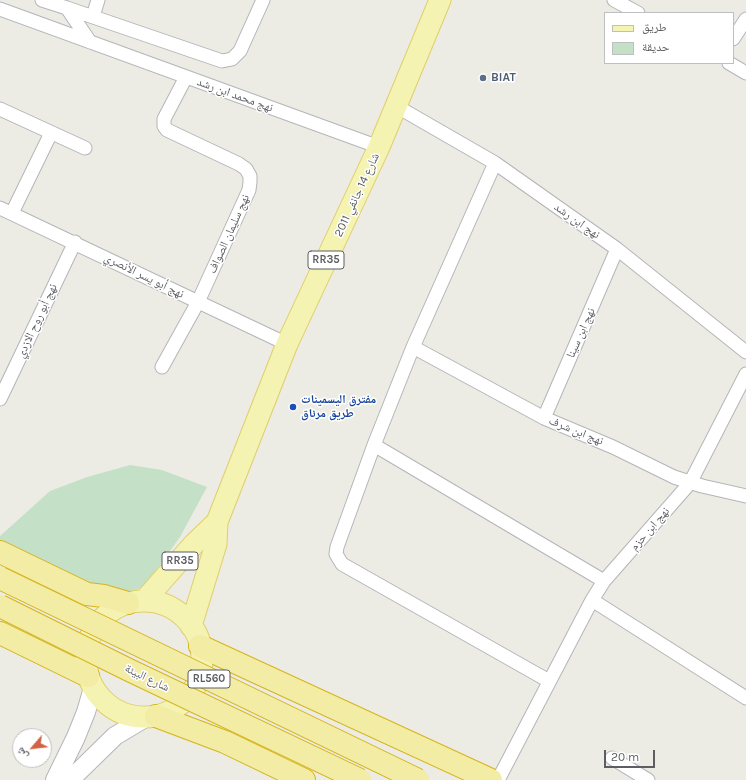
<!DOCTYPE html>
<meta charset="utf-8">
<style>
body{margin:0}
#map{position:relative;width:746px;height:780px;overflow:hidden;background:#edece4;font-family:Karla,"Noto Naskh Arabic",sans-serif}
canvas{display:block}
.legend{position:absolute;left:604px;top:12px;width:130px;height:52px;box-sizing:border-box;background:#fff;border:1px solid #bebfc1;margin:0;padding:5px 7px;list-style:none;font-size:12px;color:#5c5e63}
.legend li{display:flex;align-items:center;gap:8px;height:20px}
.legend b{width:20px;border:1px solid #bebfc1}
.north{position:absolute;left:12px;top:728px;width:40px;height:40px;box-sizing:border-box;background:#fff;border:1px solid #bebfc1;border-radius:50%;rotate:242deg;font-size:11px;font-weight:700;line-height:16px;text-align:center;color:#5c5e63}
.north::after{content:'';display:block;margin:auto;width:14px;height:18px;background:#d46143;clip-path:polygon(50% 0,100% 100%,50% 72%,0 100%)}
.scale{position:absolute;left:604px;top:750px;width:51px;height:18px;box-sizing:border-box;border:2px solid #5c5e63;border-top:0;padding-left:5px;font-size:12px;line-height:14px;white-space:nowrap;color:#5c5e63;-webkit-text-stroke:3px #fff;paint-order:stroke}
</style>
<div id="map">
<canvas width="746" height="780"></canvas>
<ul class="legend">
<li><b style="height:5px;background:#f5f3b1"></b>طريق</li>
<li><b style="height:11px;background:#c4e1c8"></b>حديقة</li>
</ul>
<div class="north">ش</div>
<div class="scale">20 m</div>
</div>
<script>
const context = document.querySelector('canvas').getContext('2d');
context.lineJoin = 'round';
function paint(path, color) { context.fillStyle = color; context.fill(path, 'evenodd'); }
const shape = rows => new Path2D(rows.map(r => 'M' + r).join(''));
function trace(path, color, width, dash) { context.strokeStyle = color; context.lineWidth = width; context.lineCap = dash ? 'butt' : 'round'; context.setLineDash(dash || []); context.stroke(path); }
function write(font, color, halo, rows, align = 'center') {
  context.font = font + ' Karla,"Noto Naskh Arabic",sans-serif'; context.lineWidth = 3; context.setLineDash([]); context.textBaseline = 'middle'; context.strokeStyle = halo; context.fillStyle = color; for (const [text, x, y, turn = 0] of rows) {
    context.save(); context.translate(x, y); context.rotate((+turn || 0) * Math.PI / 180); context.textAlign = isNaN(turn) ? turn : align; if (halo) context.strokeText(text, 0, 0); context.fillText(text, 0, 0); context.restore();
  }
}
const green = shape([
 [130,465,162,470,207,487,180,537,145,586,118,598,0,556,0,536,50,491,87,477]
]);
const minor = shape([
 [42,0,67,8,90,42],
 [614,0,638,13],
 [67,8,222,61,232,59,240,51,263,0],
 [0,9,379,147],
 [93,16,98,0],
 [733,39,746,19],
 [729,63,746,73],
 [396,106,495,163,617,249,746,352],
 [0,109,85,148],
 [495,163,413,347,374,445,337,547,336,554,342,564,549,681],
 [0,208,287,344],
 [12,213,51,133],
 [413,347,544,418,613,447,674,477,702,486,746,496],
 [162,367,198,302,249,190,250,182,250,176,246,169,239,164,167,130,164,126,164,119,186,77],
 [0,399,75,242],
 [544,418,617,249],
 [374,445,604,581],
 [592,600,746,698],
 [612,758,648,780],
 [498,780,592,600,604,581,690,483,746,374]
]);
const secondary = shape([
 [55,780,76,737,86,712,93,688],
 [70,780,115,736,145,718]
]);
const primary = shape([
 [144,601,194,544,217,522],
 '86 659a58 58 0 1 1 116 0a58 58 0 1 1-116 0Z',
 [191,626,216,544,217,522,287,344,379,147,440,0]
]);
const trunk = shape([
 [0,552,87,594,104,596,128,603],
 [0,633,88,676],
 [200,646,491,780],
 [156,716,225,742,304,780]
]);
const trunkBridge = shape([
 [0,578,418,780],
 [0,606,129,670,360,780]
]);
const markers = [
 [483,78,4,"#5c6f8a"],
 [293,407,4,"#1a4fb4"]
];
const shields = [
 [326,260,36],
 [180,561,36],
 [209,679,42]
];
const shieldNames = [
 ["RR35",326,260],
 ["RR35",180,561],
 ["RL560",209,679]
];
const serviceNames = [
 ["BIAT",491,78]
];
const streetNames = [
 ["نهج محمد ابن رشد",235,95,20],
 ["شارع 14 جانفي 2011",357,195,-65],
 ["نهج ابن رشد",577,221,35],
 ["نهج سليمان الصواف",229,234,-66],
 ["نهج أبو يسر الأنصري",144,276,26],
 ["نهج أبو روح الازدي",37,321,-65],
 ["نهج ابن سينا",581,333,-66],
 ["نهج ابن شرف",576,431,22],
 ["نهج ابن حزم",650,529,-49],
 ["شارع البيئة",147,678,26]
];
const transitNames = [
 ["مفترق اليسمينات",301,400],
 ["طريق مرناق",301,414]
];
paint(green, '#c4e1c8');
trace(minor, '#b4b5ba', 15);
trace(secondary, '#b3b5ba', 20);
trace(primary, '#e0ce6a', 23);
trace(trunk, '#d5b41b', 24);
trace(minor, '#fff', 13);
trace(secondary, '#fff', 18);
trace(primary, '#f5f3b1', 21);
trace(trunk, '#f2eca4', 22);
trace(trunkBridge, '#d5b41b', 24, []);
trace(trunkBridge, '#f2eca4', 22);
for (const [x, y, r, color] of markers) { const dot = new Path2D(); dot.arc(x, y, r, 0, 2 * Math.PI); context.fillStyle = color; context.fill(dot); trace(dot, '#fff', 1.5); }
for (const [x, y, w] of shields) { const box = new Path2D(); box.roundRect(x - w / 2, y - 9, w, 18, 3); context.fillStyle = '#fff'; context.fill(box); trace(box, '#5c5e63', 1); }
write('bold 11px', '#5c5e63', null, shieldNames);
write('bold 12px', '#4e5e75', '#fff', serviceNames, 'left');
write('12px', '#5c5e63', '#fff', streetNames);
write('bold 12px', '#164399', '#fff', transitNames, 'left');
</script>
